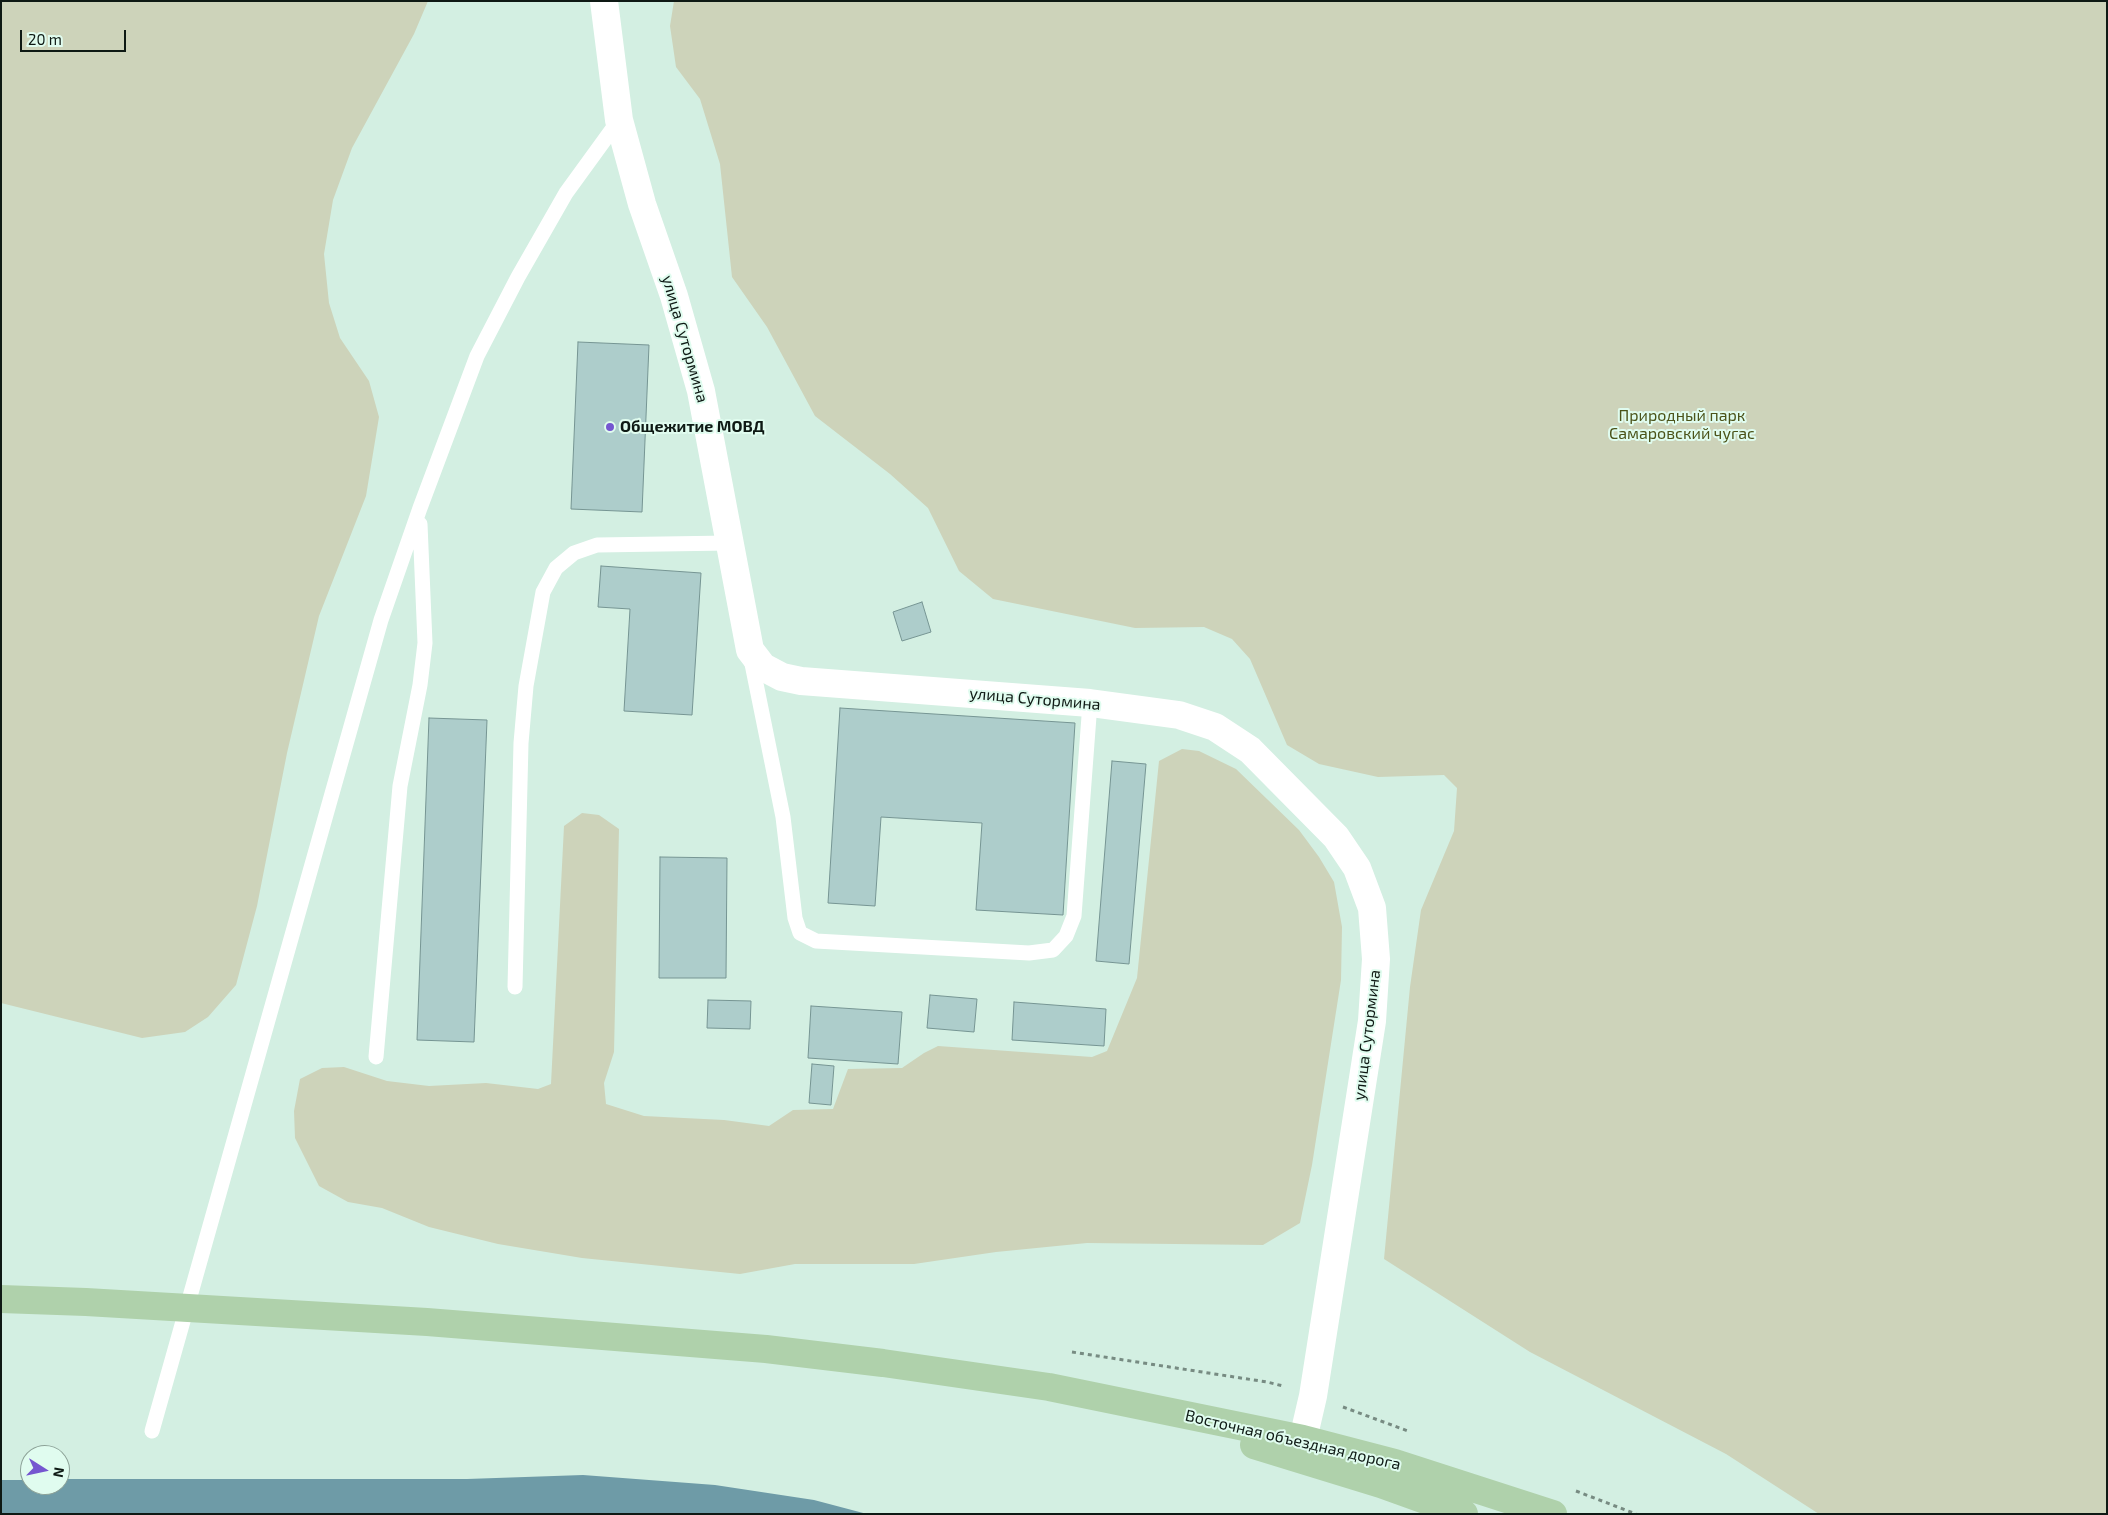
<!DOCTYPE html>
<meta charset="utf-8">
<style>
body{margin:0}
#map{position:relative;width:2108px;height:1515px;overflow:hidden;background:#d3efe2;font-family:"Exo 2",sans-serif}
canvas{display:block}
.frame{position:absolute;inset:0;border:2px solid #0e1914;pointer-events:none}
.north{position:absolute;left:20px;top:1445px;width:50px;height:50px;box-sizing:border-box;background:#e0fcef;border:1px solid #8ca197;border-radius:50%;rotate:100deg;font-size:14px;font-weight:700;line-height:20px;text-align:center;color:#0e1914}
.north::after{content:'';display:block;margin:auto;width:18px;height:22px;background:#7556d0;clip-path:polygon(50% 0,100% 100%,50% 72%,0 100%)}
.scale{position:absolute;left:20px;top:30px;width:106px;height:22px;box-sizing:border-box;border:2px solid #0e1914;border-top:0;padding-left:6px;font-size:15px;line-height:18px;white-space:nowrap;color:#0e1914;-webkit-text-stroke:4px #e0fcef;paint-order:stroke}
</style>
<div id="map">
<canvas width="2108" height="1515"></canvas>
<div class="frame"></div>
<div class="north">N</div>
<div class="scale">20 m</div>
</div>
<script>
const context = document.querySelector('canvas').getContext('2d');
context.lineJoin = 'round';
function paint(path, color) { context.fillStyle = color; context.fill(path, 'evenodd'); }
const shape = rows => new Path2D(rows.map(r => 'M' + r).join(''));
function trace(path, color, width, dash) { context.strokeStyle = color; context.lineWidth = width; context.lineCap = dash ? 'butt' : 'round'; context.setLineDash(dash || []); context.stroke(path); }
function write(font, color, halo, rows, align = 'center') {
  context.font = font + ' "Exo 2",sans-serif'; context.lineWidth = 4; context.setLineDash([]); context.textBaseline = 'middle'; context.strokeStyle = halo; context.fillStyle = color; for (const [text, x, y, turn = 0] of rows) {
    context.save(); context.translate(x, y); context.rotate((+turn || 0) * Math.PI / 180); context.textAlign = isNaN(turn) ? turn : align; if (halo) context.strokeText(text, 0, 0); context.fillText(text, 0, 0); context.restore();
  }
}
const green = shape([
 [1,1,428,1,414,34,352,148,333,200,324,254,329,303,340,338,369,381,379,417,366,496,319,616,287,753,257,906,236,985,208,1017,185,1032,142,1038,1,1003],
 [674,1,2107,1,2107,1514,1819,1514,1726,1454,1530,1352,1384,1259,1410,987,1421,910,1454,831,1457,788,1444,775,1378,777,1319,764,1287,745,1250,659,1232,639,1204,627,1135,628,993,599,959,571,928,508,890,474,815,416,767,327,732,277,720,164,700,99,676,67,670,26],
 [1182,749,1199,751,1236,769,1299,830,1319,857,1334,882,1342,927,1341,980,1312,1165,1300,1223,1263,1245,1087,1243,996,1252,914,1264,795,1264,740,1274,582,1258,498,1244,429,1227,382,1208,348,1202,319,1186,295,1138,294,1111,300,1079,322,1068,344,1067,387,1081,429,1086,486,1083,538,1089,551,1084,564,826,582,813,599,815,619,829,614,1052,604,1083,606,1104,644,1116,724,1120,769,1126,793,1110,833,1109,848,1069,902,1068,924,1053,938,1046,1092,1057,1107,1051,1137,978,1159,761]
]);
const water = shape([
 [583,1475,715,1485,814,1500,867,1514,1,1514,1,1480,30,1480,30,1485,60,1485,60,1479,467,1479]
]);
const building = shape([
 [578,342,649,345,642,512,571,509,578,342],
 [601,566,701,573,692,715,624,711,630,609,598,607,601,566],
 [922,602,931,632,902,641,893,612,922,602],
 [840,708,1075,723,1063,915,976,910,982,823,881,817,875,906,828,903,840,708],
 [429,718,487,720,474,1042,417,1040,429,718],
 [1112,761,1146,764,1129,964,1096,961,1112,761],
 [660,857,727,858,726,978,659,978,660,857],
 [930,995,977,999,974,1032,927,1028,930,995],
 [708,1000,751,1001,750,1029,707,1028,708,1000],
 [1014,1002,1106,1009,1104,1046,1012,1040,1014,1002],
 [811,1006,902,1012,898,1064,808,1058,811,1006],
 [812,1064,834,1066,831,1105,809,1103,812,1064]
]);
const path = shape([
 [1072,1352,1267,1382,1283,1386],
 [1343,1407,1408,1431],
 [1576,1491,1636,1514]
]);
const service = shape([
 [751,659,783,817,795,918,800,933,816,941,1029,953,1053,950,1066,936,1074,916,1090,703],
 [515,987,521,743,526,686,543,592,556,568,574,553,597,545,729,543],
 [376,1057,400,786,420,685,425,643,420,524],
 [152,1431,381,620,420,508,477,356,518,277,566,193,619,120]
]);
const minor = shape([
 [604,1,619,120,642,204,674,296,701,391,750,650,763,667,782,677,801,681,1090,703,1179,715,1215,727,1250,750,1336,837,1357,868,1372,908,1376,959,1372,1021,1313,1396,1303,1439]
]);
const primary = shape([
 [1,1299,86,1302,427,1322,766,1349,883,1363,1049,1387,1303,1439,1395,1463,1553,1514],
 [1254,1445,1381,1484,1464,1514]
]);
const markers = [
 [610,427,5,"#7556d0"]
];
const streetNames = [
 ["улица Сутормина",685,339,74],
 ["улица Сутормина",1035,699,5],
 ["улица Сутормина",1367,1035,-83],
 ["Восточная объездная дорога",1293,1440,13]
];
const parkNames = [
 ["Природный парк",1682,416],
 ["Самаровский чугас",1682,434]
];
const poiNames = [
 ["Общежитие МОВД",620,427]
];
paint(green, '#cdd3ba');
paint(water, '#6e9ba7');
paint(building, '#adcdcb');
trace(building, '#769593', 1);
trace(path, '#778b82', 3, [4, 4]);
trace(service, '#fff', 15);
trace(minor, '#fff', 28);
trace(primary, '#afd1ab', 28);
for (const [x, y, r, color] of markers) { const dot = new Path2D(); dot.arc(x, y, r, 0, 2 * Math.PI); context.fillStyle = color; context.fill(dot); trace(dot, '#e0fcef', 2); }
write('16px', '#0e1914', '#e0fcef', streetNames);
write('16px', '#4b5319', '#e0fcef', parkNames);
write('bold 16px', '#0e1914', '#e0fcef', poiNames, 'left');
</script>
